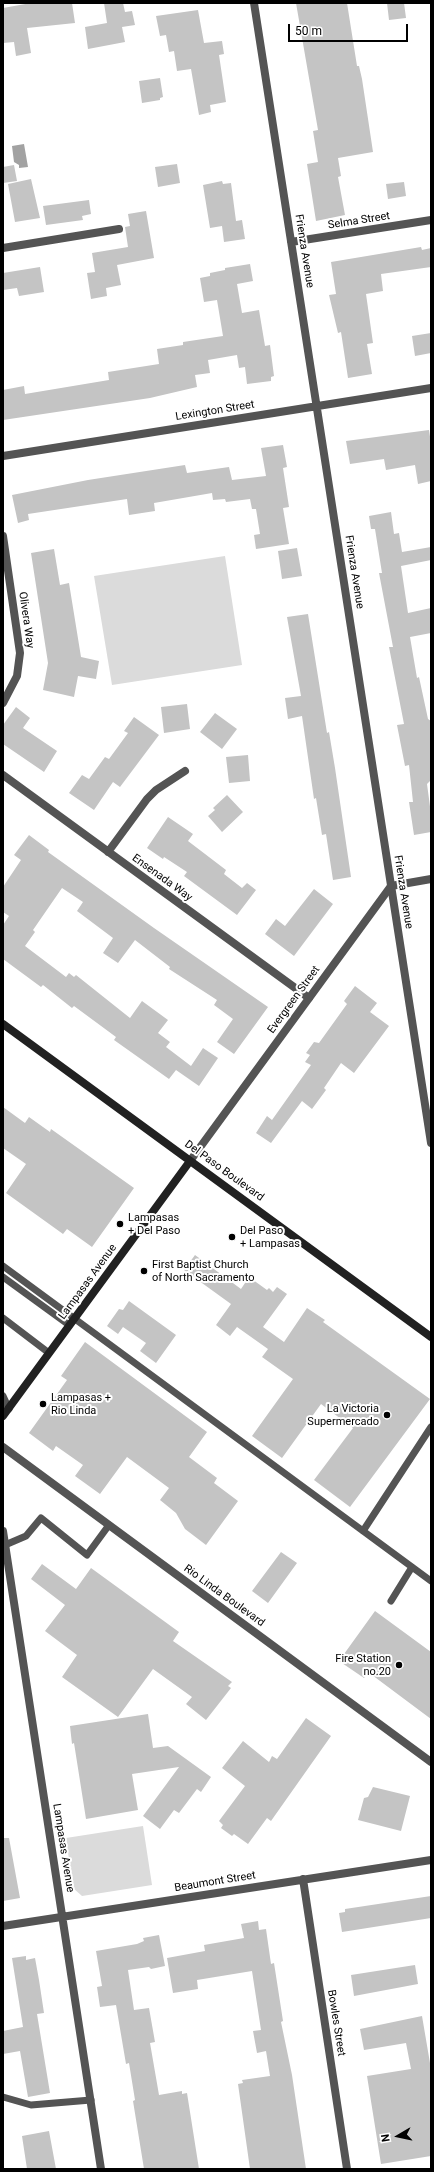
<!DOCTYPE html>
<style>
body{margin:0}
#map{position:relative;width:434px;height:2172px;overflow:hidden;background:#fff;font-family:Roboto,sans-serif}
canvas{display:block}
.frame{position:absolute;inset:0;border:4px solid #000;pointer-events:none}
.north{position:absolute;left:378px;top:2116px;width:40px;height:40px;-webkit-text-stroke:3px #fff;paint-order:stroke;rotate:261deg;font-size:11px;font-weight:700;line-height:16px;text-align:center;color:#000}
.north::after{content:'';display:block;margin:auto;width:14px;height:18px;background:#000;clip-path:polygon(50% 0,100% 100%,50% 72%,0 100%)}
.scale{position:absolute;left:288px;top:24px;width:120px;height:18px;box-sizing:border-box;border:2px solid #000;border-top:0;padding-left:5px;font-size:12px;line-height:14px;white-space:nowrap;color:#000;-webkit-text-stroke:3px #fff;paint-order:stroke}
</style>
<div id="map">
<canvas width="434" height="2172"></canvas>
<div class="frame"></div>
<div class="north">N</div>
<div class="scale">50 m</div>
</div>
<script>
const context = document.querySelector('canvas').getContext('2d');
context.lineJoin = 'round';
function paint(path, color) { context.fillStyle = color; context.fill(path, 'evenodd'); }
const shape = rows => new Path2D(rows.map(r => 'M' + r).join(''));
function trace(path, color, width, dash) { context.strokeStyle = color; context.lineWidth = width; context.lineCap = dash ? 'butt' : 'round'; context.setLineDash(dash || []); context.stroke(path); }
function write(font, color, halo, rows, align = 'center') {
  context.font = font + ' Roboto,sans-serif'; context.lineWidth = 4; context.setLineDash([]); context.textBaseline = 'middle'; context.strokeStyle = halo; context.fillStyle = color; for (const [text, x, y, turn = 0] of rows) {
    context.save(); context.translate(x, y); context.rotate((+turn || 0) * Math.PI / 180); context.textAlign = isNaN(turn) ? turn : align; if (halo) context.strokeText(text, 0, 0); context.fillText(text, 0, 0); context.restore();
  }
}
const green = shape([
 [225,556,242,665,112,685,94,576],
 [143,1826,152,1885,82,1896,73,1888,66,1838]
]);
const water = shape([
 [24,144,28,167,19,168,19,165,14,162,12,146]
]);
const building = shape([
 [31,3,72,3,75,23,27,28,31,53,16,56,14,42,3,43,3,8],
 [104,3,123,3,125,12,132,11,135,25,122,27,125,42,88,49,85,27,107,23],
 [296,3,347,3,357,66,359,66,362,79,373,152,338,158,341,176,338,177,345,215,316,221,307,164,318,162,313,131,318,130],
 [387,3,404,3,406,18,389,20],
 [198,10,204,43,222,41,224,54,219,55,226,102,210,105,211,112,199,115,191,69,177,71,174,51,169,52,166,35,160,36,156,16],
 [160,78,163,97,160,98,160,100,142,103,139,81],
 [177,164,180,183,158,187,155,167],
 [14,165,17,181,3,183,3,167],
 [31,179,40,218,15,222,8,184],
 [222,181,223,184,231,183,236,221,242,220,245,239,224,242,222,226,210,228,203,185],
 [404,182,406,196,388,199,386,184],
 [89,200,91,214,82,216,83,220,46,225,43,206],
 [146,211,154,258,117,265,121,285,106,288,107,296,91,299,87,273,95,272,92,253,128,247,125,227,130,226,128,214],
 [421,247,422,250,431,248,431,267,381,274,383,291,366,294,373,343,367,344,372,374,348,378,341,332,338,333,329,295,336,294,331,262],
 [250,264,253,281,237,284,242,313,259,310,265,346,270,345,274,376,271,377,271,381,247,384,245,367,239,368,237,355,208,360,210,373,195,375,197,387,150,398,3,420,3,390,24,386,25,394,109,380,108,372,159,364,157,349,183,345,183,342,223,336,217,300,204,302,200,278,210,276,210,273,225,270,225,268],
 [40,267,44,292,19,296,17,288,3,290,3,273],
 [431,333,431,353,415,356,412,336],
 [429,430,431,443,431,481,418,484,415,465,386,470,384,459,350,464,346,441],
 [283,445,287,467,283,468,289,507,283,508,289,544,256,549,254,535,260,534,256,509,252,509,250,499,226,502,225,499,213,500,212,493,154,503,155,511,129,515,127,499,28,514,29,520,18,523,12,495,88,480,185,465,187,473,229,467,232,480,266,476,261,448],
 [391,512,394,534,399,533,402,552,431,547,431,560,401,566,408,613,431,608,431,633,410,637,417,678,419,677,428,719,431,721,431,780,427,784,431,814,431,832,414,835,409,802,413,802,409,765,405,766,397,725,404,724,389,647,393,647,379,573,382,573,375,529,371,529,369,516],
 [297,548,302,576,282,579,278,551],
 [54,549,60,585,69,583,81,657,99,661,96,679,78,676,74,697,43,690,48,663,31,553],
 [308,614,327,733,329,732,335,768,351,877,333,880,326,834,322,835,316,798,314,799,302,716,288,719,285,698,301,696,287,617],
 [187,704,190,729,164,733,161,707],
 [16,707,30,718,23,728,57,751,44,772,3,744,3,725],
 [215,713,237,729,222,749,200,732],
 [134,717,159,735,120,787,113,782,94,810,69,793,82,775,89,779,105,757,109,759,128,733,124,731],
 [248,755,250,781,229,783,226,757],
 [227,795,243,812,222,832,208,816,215,810,213,808],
 [168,817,193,834,188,841,226,870,224,874,242,888,247,883,256,890,237,915,184,876,187,872,164,857,163,859,147,848],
 [29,835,49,850,48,852,154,928,268,1007,234,1054,217,1042,233,1019,214,1005,217,1000,169,969,170,967,135,940,118,963,103,953,113,938,77,911,83,902,62,888,33,930,35,932,25,946,66,977,69,973,74,977,76,975,130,1018,142,1001,168,1020,158,1033,170,1042,166,1047,191,1066,203,1048,218,1058,199,1086,176,1070,169,1079,114,1040,116,1037,74,1006,72,1008,43,985,41,987,3,959,3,925,9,916,3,912,3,887,21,860,14,855],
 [314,889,333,904,294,956,265,934,276,919,285,926],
 [355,986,377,1003,370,1012,389,1026,354,1073,341,1063,324,1088,326,1090,312,1109,302,1101,271,1143,256,1133,267,1116,272,1120,311,1065,305,1062,310,1055,306,1053,314,1042,319,1043,347,1004,344,1001],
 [3,1107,25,1123,29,1117,50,1132,51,1129,134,1188,92,1247,67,1229,63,1234,6,1193,26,1164,3,1148],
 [195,1255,241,1289,249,1277,267,1290,269,1288,273,1292,277,1287,287,1294,263,1327,284,1342,307,1308,325,1320,323,1322,430,1399,350,1507,314,1480,353,1428,321,1404,282,1458,252,1436,293,1379,262,1357,268,1349,237,1327,230,1336,216,1325,231,1304,184,1270],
 [129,1301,176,1335,156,1363,140,1351,146,1343,123,1327,118,1334,107,1326,119,1309,123,1310],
 [85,1342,207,1432,189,1457,217,1478,214,1483,238,1501,206,1545,185,1529,176,1513,160,1500,169,1488,127,1457,100,1494,75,1476,83,1465,56,1446,53,1451,29,1433,67,1380,61,1376],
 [281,1552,297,1563,268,1603,252,1591],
 [42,1564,76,1589,91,1568,179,1632,173,1641,232,1682,228,1686,231,1688,206,1720,186,1704,192,1697,153,1669,118,1717,62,1677,77,1655,45,1631,65,1605,31,1579],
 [375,1611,431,1652,431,1719,368,1672,364,1678,339,1661],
 [148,1714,153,1748,168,1746,211,1777,201,1792,197,1789,179,1813,174,1810,160,1829,143,1816,179,1767,132,1774,138,1810,86,1819,74,1743,72,1744,70,1726],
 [306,1718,331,1736,271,1821,267,1818,248,1844,234,1834,232,1836,221,1828,223,1825,219,1821,245,1786,222,1768,243,1741,269,1762,272,1756,277,1759],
 [373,1787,410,1796,401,1831,358,1820,364,1798,368,1797],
 [3,1838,9,1838,20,1898,3,1901],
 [431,1896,431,1918,342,1932,339,1913,345,1912,345,1909],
 [258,1921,259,1930,266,1929,271,1964,274,1963,283,2021,281,2022,292,2075,306,2169,250,2169,238,2084,243,2083,242,2080,270,2076,266,2051,257,2053,253,2031,261,2030,252,1971,197,1980,198,1989,173,1993,167,1958,205,1951,204,1945,244,1938,241,1924],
 [159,1935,165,1966,151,1969,149,1967,128,1970,134,2010,149,2008,155,2042,150,2043,159,2095,182,2091,182,2094,187,2093,199,2169,144,2169,133,2101,135,2100,129,2063,126,2064,116,2005,100,2007,97,1987,102,1986,96,1951,137,1944,144,1941,143,1938],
 [26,1956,26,1960,35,1958,39,1980,44,2013,37,2014,50,2093,28,2097,20,2051,3,2054,3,2031,23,2027,12,1958],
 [415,1965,418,1984,354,1996,351,1975],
 [422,2016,431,2069,431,2156,381,2164,367,2076,411,2069,406,2043,364,2050,360,2029],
 [49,2131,56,2169,27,2169,22,2136]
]);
const service = shape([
 [3,1266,431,1581],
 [3,1277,69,1325],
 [3,1318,49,1353],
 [3,1396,9,1409],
 [363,1531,431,1427],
 [5,1545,26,1536,41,1518,87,1555,109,1525],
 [391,1601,412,1567],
 [3,2097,31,2105,91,2100]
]);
const minor = shape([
 [254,3,431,1143],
 [291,242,431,220],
 [3,248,119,229],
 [3,456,431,388],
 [3,536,20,653,17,676,3,703],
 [3,775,309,998],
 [108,852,147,799,156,790,185,771],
 [3,1531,101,2169],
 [303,1879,347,2169],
 [3,1926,431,1860]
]);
const tertiary = shape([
 [190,1161,391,886,431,879],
 [3,1447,431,1762]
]);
const secondary = shape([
 [3,1024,431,1337],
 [3,1416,190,1161]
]);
const markers = [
 [120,1224,4,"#000"],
 [232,1237,4,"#000"],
 [144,1271,4,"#000"],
 [43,1404,4,"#000"],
 [387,1415,4,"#000"],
 [399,1665,4,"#000"]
];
const streetNames = [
 ["Selma Street",359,221,-9],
 ["Frienza Avenue",304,251,81],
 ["Lexington Street",215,411,-9],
 ["Frienza Avenue",354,572,81],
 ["Olivera Way",26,620,82],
 ["Ensenada Way",162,878,36],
 ["Frienza Avenue",403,892,81],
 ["Evergreen Street",294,1000,-54],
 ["Del Paso Boulevard",224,1171,36],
 ["Lampasas Avenue",88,1282,-54],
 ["Rio Linda Boulevard",224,1596,36],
 ["Lampasas Avenue",63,1848,81],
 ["Beaumont Street",215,1882,-9],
 ["Bowles Street",336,2023,81]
];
const poiNames = [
 ["Lampasas",128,1218],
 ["+ Del Paso",128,1231],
 ["Del Paso",240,1231],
 ["+ Lampasas",240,1244],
 ["First Baptist Church",152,1265],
 ["of North Sacramento",152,1278],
 ["Lampasas +",51,1398],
 ["Rio Linda",51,1411],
 ["La Victoria",379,1409,"right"],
 ["Supermercado",379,1422,"right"],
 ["Fire Station",391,1659,"right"],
 ["no.20",391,1672,"right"]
];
paint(green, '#dbdbdb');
paint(water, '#a2a2a2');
paint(building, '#c4c4c4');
trace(service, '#545454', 7);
trace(minor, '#545454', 8);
trace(tertiary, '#545454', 8);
trace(secondary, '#212121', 8);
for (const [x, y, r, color] of markers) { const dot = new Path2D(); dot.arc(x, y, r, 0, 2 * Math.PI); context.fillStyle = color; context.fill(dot); trace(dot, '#fff', 1.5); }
write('11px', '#000', '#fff', streetNames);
write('11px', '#000', '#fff', poiNames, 'left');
</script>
